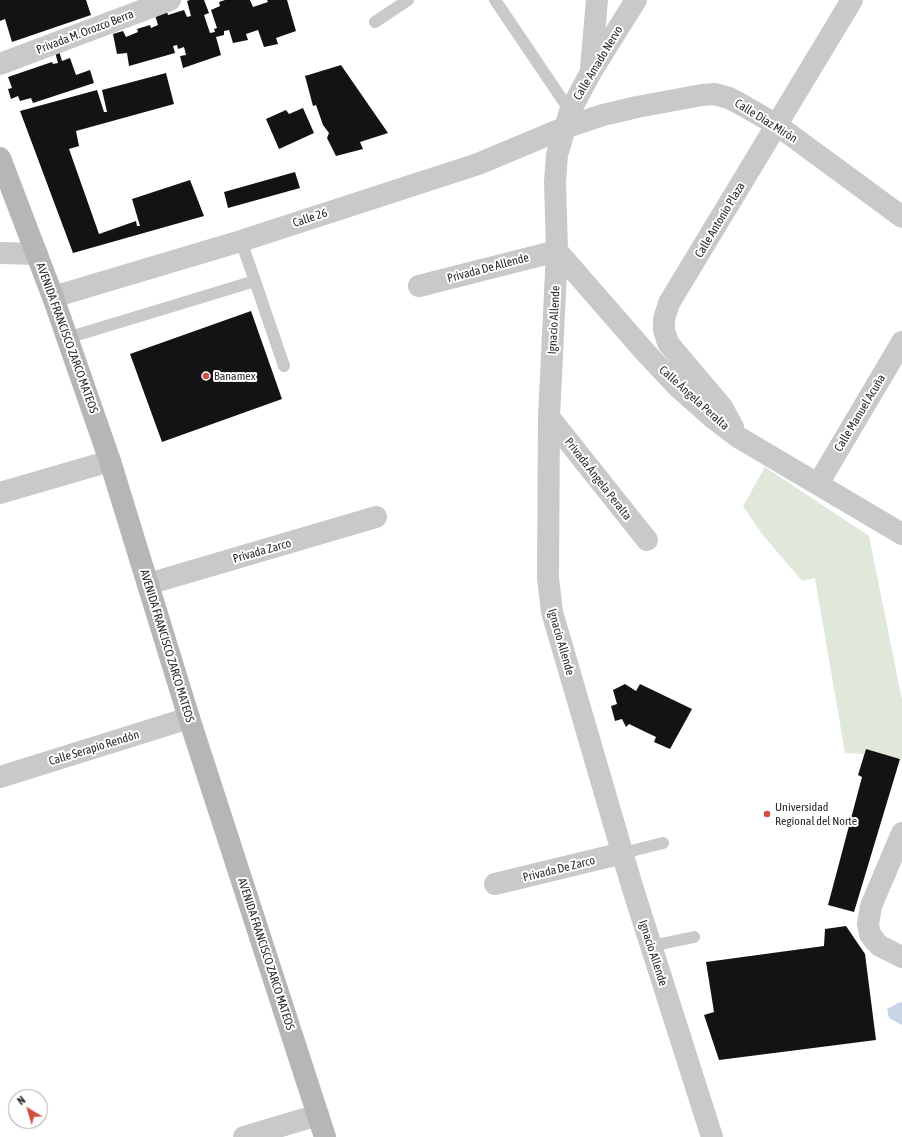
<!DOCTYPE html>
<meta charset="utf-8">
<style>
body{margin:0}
#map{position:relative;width:902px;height:1137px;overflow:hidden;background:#fff;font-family:"Asap Condensed",sans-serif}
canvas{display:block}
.north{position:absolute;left:8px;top:1089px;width:40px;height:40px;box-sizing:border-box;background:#fff;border:1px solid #ababab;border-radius:50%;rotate:322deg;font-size:11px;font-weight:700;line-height:16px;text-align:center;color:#2c2c2c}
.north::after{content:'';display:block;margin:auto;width:14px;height:18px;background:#d14f40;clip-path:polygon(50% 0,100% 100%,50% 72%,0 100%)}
</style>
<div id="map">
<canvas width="902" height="1137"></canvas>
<div class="north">N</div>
</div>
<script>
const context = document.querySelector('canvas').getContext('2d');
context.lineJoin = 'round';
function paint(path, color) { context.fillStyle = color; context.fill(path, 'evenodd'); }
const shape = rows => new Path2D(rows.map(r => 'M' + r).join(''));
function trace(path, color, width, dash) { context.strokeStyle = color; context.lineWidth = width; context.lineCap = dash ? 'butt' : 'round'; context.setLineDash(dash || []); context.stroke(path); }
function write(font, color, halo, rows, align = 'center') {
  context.font = font + ' "Asap Condensed",sans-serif'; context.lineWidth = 4; context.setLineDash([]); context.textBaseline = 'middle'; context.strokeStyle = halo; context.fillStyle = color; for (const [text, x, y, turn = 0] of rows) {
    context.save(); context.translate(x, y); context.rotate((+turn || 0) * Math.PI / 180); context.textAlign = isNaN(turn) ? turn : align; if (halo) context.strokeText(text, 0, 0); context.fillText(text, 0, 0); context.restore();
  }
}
const green = shape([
 [765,467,869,536,902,700,902,759,866,749,864,754,845,753,815,578,802,581,762,534,743,506]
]);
const water = shape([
 [902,1002,902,1025,889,1018,887,1009,898,1003]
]);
const building = shape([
 [0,0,86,0,91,15,12,42,5,19,0,21],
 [190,0,204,0,209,13,204,15,210,33,215,32,214,29,217,28,211,10,220,6,219,2,225,0,250,0,253,7,268,2,267,0,287,0,296,31,276,38,278,44,264,47,258,30,246,34,248,40,233,43,229,30,224,31,224,35,216,37,221,55,183,68,180,56,186,55,184,47,178,49,177,45,173,46,175,53,129,66,127,53,117,54,113,34,123,31,126,37,138,32,137,29,150,25,151,28,158,25,155,15,167,12,168,15,184,10,187,17,191,16,187,1],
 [59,51,62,61,70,58,76,75,90,70,94,83,33,103,31,98,20,101,18,96,11,99,8,89,12,88,8,77,52,62,53,64,58,63,55,52],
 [341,65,388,133,360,142,363,149,336,156,327,138,329,133,323,125,316,105,313,106,305,76],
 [166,73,174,104,76,131,79,146,69,149,99,234,136,221,137,226,140,226,132,199,190,180,204,216,73,253,20,111,97,90,104,112,107,112,102,90],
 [303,108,314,133,279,149,266,119,286,110,289,114],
 [295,172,300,188,228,208,224,192],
 [251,311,282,399,162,442,130,354],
 [625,684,636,691,640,684,692,709,670,749,654,742,656,737,629,724,626,727,622,719,615,721,611,706,617,704,613,690],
 [866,749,900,759,854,912,828,905,862,777,858,775],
 [846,926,865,954,876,1040,719,1060,704,1015,714,1012,706,962,824,946,825,929]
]);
const lane = shape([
 [495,0,570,111],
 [375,22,408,0],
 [255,281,284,366],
 [67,338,255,281,241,241],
 [623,853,663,843],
 [651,946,694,937]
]);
const street = shape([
 [636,0,591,72,570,111,557,155,555,182,557,251,549,417,548,578,552,612,632,886,712,1137],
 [0,64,170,0],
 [591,68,597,0],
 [0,253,37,254],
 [419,286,557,251,645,352,678,387,713,418,738,437,902,534],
 [53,297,241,241,478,164,564,128,603,115,637,107,702,95,714,94,729,98,744,106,777,125,902,217],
 [549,417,647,540],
 [733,427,722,407,668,343,664,330,664,319,669,303,852,0],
 [818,484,902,342],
 [0,493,110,461],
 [148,584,376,517],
 [0,777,189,718],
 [902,833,871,906,868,924,870,934,875,941,880,946,902,957],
 [495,884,623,853],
 [244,1137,318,1115]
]);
const secondary = shape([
 [0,158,53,297,110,461,189,718,325,1137]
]);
const markers = [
 [206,376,4,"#d14f40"],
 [767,814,4,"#d14f40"]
];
const streetNames = [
 ["Privada M. Orozco Berra",85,32,-21],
 ["Calle Amado Nervo",598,63,-59],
 ["Calle Díaz Mirón",766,121,32],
 ["Calle 26",310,218,-18],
 ["Calle Antonio Plaza",720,220,-59],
 ["Privada De Allende",488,268,-15],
 ["Ignacio Allende",554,320,-87],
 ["AVENIDA FRANCISCO ZARCO MATEOS",67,338,70],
 ["Calle Ángela Peralta",694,398,42],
 ["Calle Manuel Acuña",860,413,-59],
 ["Privada Ángela Peralta",598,479,52],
 ["Privada Zarco",262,551,-16],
 ["Ignacio Allende",561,642,74],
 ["AVENIDA FRANCISCO ZARCO MATEOS",167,646,73],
 ["Calle Serapio Rendón",94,748,-17],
 ["Privada De Zarco",559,869,-14],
 ["Ignacio Allende",653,953,72],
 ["AVENIDA FRANCISCO ZARCO MATEOS",266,954,72]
];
const poiNames = [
 ["Banamex",214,376],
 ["Universidad",775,807],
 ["Regional del Norte",775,821]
];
paint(green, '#dfe8da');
paint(water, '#c8d5e6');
paint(building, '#131313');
trace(lane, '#c9c9c9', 12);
trace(street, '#c9c9c9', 22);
trace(secondary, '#b6b6b6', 22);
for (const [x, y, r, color] of markers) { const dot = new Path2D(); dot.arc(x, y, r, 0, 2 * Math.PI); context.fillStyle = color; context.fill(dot); trace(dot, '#fff', 1.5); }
write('12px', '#2c2c2c', '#fff', streetNames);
write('12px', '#2c2c2c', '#fff', poiNames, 'left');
</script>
